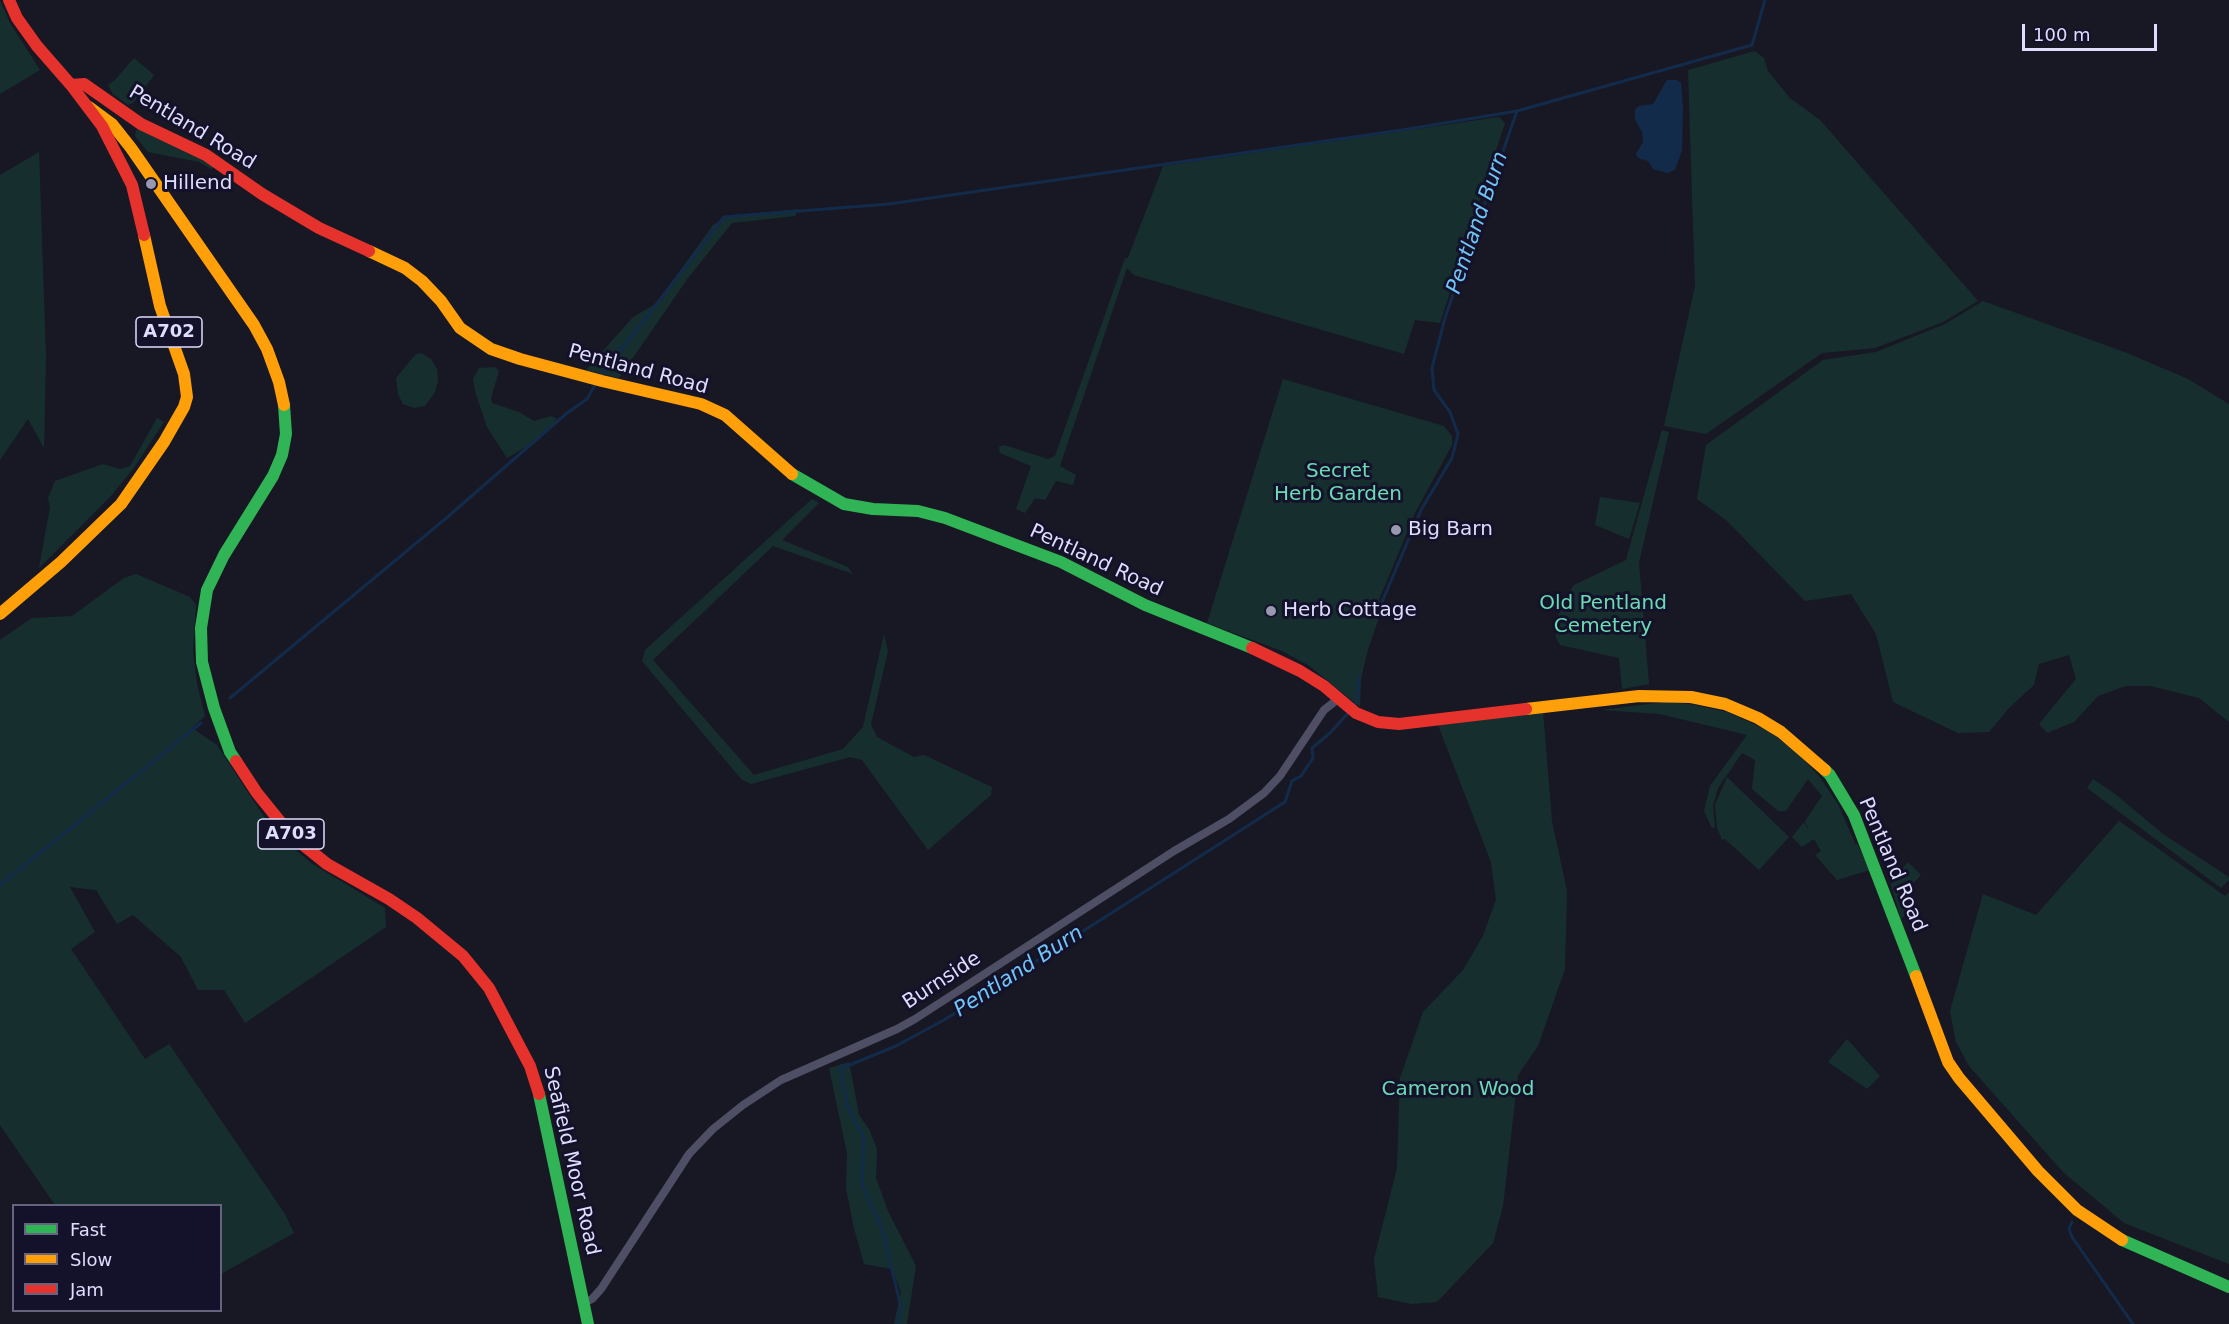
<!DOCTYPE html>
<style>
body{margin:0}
#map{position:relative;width:2229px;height:1324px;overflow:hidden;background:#181824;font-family:"DejaVu Sans",sans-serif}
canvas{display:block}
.legend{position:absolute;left:12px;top:1204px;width:210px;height:108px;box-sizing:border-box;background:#14122a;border:2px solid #65637e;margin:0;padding:8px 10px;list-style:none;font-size:18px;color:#deddfd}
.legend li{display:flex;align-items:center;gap:12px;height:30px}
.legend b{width:30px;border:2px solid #65637e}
.scale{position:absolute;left:2022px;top:24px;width:135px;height:27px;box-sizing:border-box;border:3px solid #deddfd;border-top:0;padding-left:8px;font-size:18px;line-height:21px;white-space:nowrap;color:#deddfd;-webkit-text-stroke:4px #14122a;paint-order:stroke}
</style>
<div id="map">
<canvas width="2229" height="1324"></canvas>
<ul class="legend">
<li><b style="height:8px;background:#30b455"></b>Fast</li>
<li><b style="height:8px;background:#ff9f0a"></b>Slow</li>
<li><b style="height:8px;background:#e5322d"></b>Jam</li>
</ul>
<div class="scale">100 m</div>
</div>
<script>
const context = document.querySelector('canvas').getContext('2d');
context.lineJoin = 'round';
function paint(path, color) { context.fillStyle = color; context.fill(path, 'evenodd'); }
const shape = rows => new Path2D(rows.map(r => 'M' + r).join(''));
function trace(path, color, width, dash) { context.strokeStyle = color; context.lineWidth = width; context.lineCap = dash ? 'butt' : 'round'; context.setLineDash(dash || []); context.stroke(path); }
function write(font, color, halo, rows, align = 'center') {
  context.font = font + ' "DejaVu Sans",sans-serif'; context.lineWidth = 6; context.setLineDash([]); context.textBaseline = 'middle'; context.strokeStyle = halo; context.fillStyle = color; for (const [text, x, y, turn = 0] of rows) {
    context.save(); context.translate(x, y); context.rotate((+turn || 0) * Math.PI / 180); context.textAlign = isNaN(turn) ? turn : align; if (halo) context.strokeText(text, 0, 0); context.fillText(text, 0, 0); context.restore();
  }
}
const green = shape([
 [0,0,10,23,40,70,0,94],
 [1755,51,1764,58,1768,71,1790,98,1820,120,1978,301,1943,322,1875,348,1822,353,1706,434,1664,426,1695,286,1688,70],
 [134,58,154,75,133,103,128,105,113,94,108,85,115,80],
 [1499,117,1505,123,1440,323,1415,320,1404,354,1134,275,1127,268,1060,466,1076,475,1073,485,1056,481,1045,500,1035,498,1025,513,1016,509,1031,466,1000,453,999,447,1004,445,1048,459,1055,456,1125,258,1128,258,1163,166],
 [143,128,205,159,216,167,211,169,199,162,148,152,135,136,136,130],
 [39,152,46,357,44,448,28,419,0,460,0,175],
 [799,209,795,216,732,223,688,278,619,378,586,370,633,317,656,304,713,225,727,216],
 [1983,301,2127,353,2188,379,2229,404,2229,722,2199,698,2151,686,2126,686,2098,696,2074,722,2047,733,2039,724,2076,679,2069,655,2039,664,2034,685,2009,708,1989,732,1958,733,1893,702,1876,634,1851,594,1805,601,1726,520,1697,499,1706,445,1823,360,1876,352,1945,324],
 [421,353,431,359,437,369,438,380,435,392,425,406,414,408,403,404,398,394,396,378,415,355],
 [495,367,499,371,491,398,492,403,519,412,534,421,551,416,556,418,555,424,537,440,507,458,487,427,475,391,473,379,479,368],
 [1283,379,1444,426,1452,436,1452,445,1415,513,1379,600,1384,604,1368,649,1361,679,1360,707,1308,665,1282,651,1207,623],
 [157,418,164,422,133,469,110,497,39,568,50,507,48,498,55,481,103,464,120,469,130,466],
 [1662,430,1669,432,1639,563,1649,684,1622,689,1619,658,1560,645,1556,638,1556,622,1562,605,1574,585,1626,560],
 [1600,497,1640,503,1629,539,1595,525],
 [812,499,819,503,782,540,848,567,853,574,773,546,653,660,754,775,843,749,863,727,884,634,888,651,871,724,877,737,914,757,924,755,992,787,991,795,928,850,862,760,850,757,751,784,742,780,642,661,645,650],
 [136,574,190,597,196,605,193,652,197,684,205,716,192,728,217,745,264,817,284,840,311,863,385,908,386,927,245,1023,224,990,198,990,181,957,133,915,117,924,96,890,70,887,95,932,71,949,145,1059,169,1044,285,1214,294,1233,221,1274,220,1206,55,1205,0,1125,0,640,32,618,72,616,124,578],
 [1664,702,1690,704,1727,712,1767,730,1798,753,1818,775,1838,804,1855,843,1852,844,1857,844,1870,870,1837,880,1815,855,1821,851,1814,839,1802,847,1792,837,1804,822,1810,832,1805,821,1822,796,1808,779,1786,811,1778,811,1752,789,1755,760,1742,753,1718,788,1713,806,1715,827,1712,828,1704,811,1710,786,1747,735,1660,714,1601,710],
 [1543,711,1552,821,1567,891,1565,969,1538,1046,1518,1075,1503,1206,1493,1243,1437,1302,1412,1304,1378,1297,1374,1259,1397,1168,1400,1078,1423,1012,1463,970,1483,936,1496,900,1491,862,1438,725],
 [1727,777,1789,837,1759,870,1725,839,1722,840,1717,827,1715,805],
 [2093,779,2115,794,2163,834,2229,877,2229,880,2221,888,2087,788],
 [2119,821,2225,896,2229,892,2229,1264,2124,1223,2063,1172,1969,1066,1956,1042,1950,1011,1983,894,2036,915],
 [1908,862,1921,875,1902,896,1913,908,1901,919,1891,885,1893,879],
 [1847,1039,1880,1076,1867,1089,1828,1062],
 [849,1062,859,1115,869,1129,877,1149,876,1178,888,1211,916,1266,907,1324,894,1324,901,1292,892,1269,864,1264,854,1228,846,1188,847,1153,829,1068]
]);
const water = shape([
 [1667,80,1677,80,1681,83,1683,109,1682,150,1675,170,1667,173,1653,169,1648,161,1638,158,1636,154,1643,142,1642,132,1635,119,1635,110,1639,106,1653,104]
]);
const stream = shape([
 [600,377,724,217,889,204,1402,130,1517,111],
 [1382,602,1421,510,1452,458,1458,434,1450,412,1434,390,1432,368,1445,318,1517,111,1752,45,1765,0],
 [230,698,444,520,567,413,587,399,596,383],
 [1354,705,1357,701,1359,676],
 [0,885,201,723],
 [2072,1222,2069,1229,2072,1237,2133,1324],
 [898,1324,901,1307,882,1229,862,1184,864,1138,848,1107,840,1069,896,1046,944,1020,1285,802,1292,781,1301,776,1313,758,1312,748,1330,733,1350,711]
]);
const street = shape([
 [584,1303,592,1299,601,1289,689,1154,713,1129,743,1105,781,1080,897,1029,915,1019,1174,851,1229,819,1264,793,1280,776,1324,710,1338,699]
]);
const fast = shape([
 [792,474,844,504,873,509,918,511,945,518,1061,562,1145,605,1252,648],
 [236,761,230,752,214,708,202,662,201,628,207,590,224,555,273,476,282,455,286,434,284,405],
 [1825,770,1830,775,1854,815,1916,976],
 [539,1094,588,1324],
 [2122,1240,2229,1287]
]);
const slow = shape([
 [89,107,112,124,131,148,254,325,267,349,279,382,284,405],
 [369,251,405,268,422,281,441,301,460,328,491,349,520,359,602,381,701,404,725,415,792,474],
 [0,614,61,562,121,504,164,442,184,407,187,397,184,374,160,306,144,235],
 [1526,709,1639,696,1691,697,1725,704,1758,718,1781,732,1825,770],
 [1916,976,1948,1062,1959,1078,2038,1171,2077,1210,2122,1240]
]);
const jam = shape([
 [9,0,17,18,37,46,71,85,102,126,132,185,144,235],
 [71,85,84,84,141,124,206,155,262,194,319,228,369,251],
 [1252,648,1300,671,1324,686,1356,713,1378,722,1399,724,1526,709],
 [236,761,257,793,291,835,327,864,389,899,417,918,463,956,489,988,530,1066,539,1094]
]);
const markers = [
 [151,184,6,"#9998b1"],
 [1396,530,6,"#9998b1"],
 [1271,611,6,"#9998b1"]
];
const shields = [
 [169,332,66],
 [291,834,66]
];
const shieldNames = [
 ["A702",169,332],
 ["A703",291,834]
];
const streetNames = [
 ["Pentland Road",192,128,31],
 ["Pentland Road",638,370,15],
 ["Pentland Road",1096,561,25],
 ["Pentland Road",1892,865,67],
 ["Burnside",942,981,-33],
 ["Seafield Moor Road",571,1161,77]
];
const poiNames = [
 ["Hillend",163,184],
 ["Big Barn",1408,530],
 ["Herb Cottage",1283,611]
];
const parkNames = [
 ["Secret",1338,472],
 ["Herb Garden",1338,495],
 ["Old Pentland",1603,604],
 ["Cemetery",1603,627],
 ["Cameron Wood",1458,1090]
];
const waterNames = [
 ["Pentland Burn",1478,223,-71],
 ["Pentland Burn",1019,972,-33]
];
paint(green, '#162f2e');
paint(water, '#132b4a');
trace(stream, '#132b4a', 3);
trace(street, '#4e4e64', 8);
trace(fast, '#30b455', 12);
trace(slow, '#ff9f0a', 12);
trace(jam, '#e5322d', 12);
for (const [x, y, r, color] of markers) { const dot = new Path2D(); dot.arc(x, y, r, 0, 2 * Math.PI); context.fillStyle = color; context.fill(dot); trace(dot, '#14122a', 2); }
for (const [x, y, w] of shields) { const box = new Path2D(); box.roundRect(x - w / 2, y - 15, w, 30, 4.5); context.fillStyle = '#14122a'; context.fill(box); trace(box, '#deddfd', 1.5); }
write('bold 18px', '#deddfd', null, shieldNames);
write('20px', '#deddfd', '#14122a', streetNames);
write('20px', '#deddfd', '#14122a', poiNames, 'left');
write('20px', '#6bdbb5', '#14122a', parkNames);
write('italic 21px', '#71c4f7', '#14122a', waterNames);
</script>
